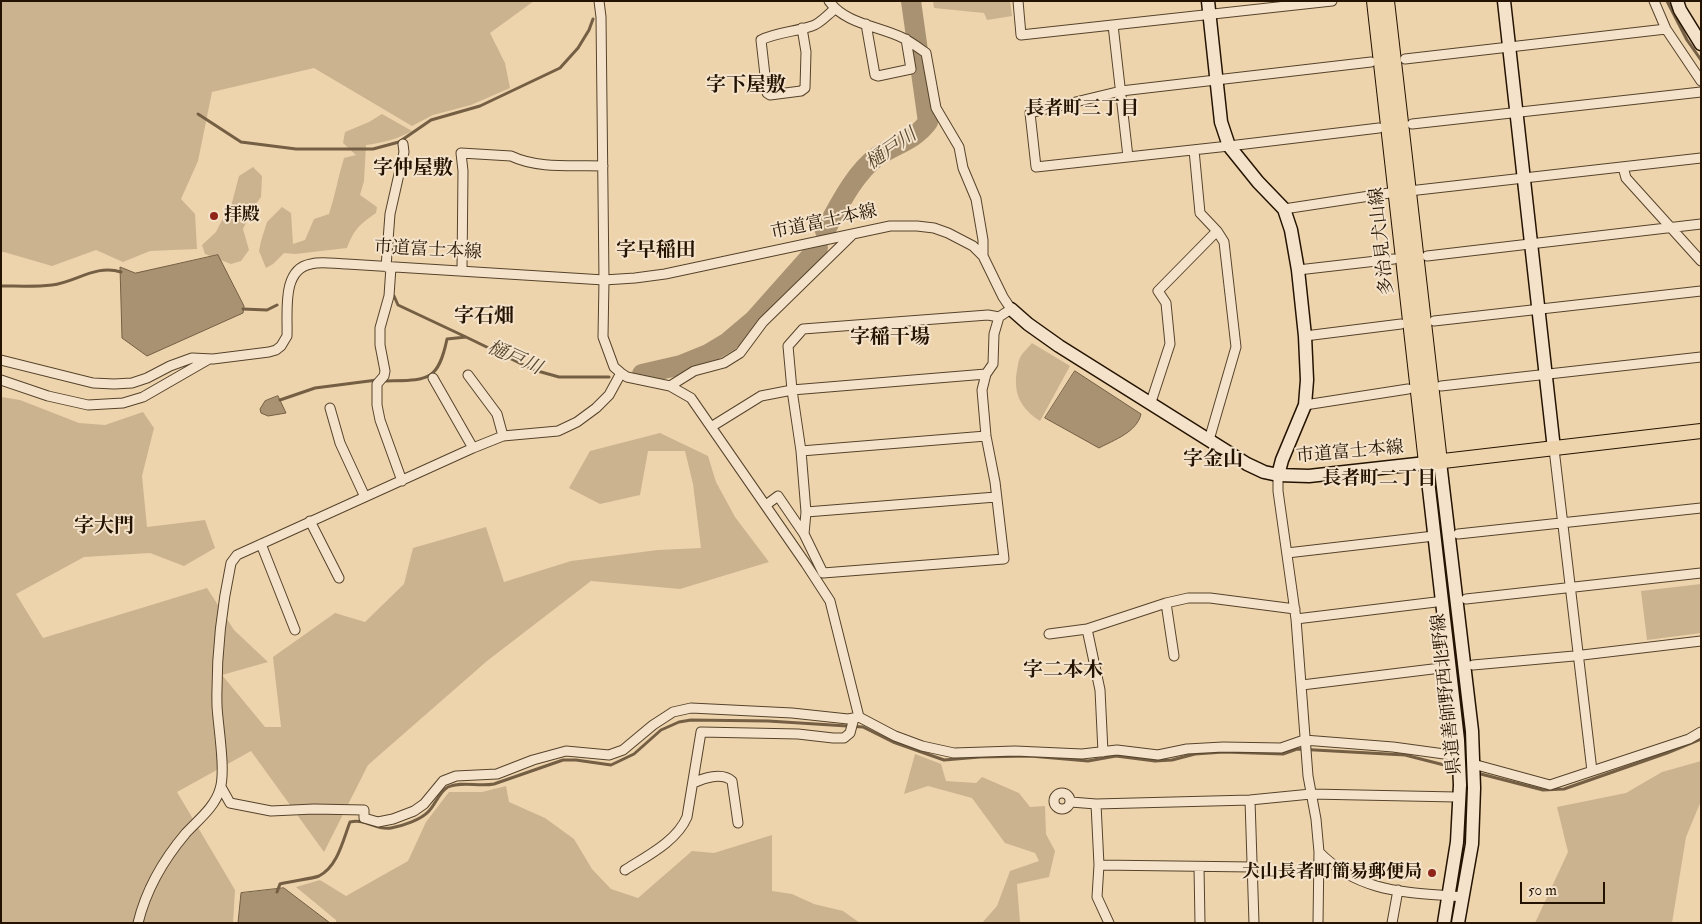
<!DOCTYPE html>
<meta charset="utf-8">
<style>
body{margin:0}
#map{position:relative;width:1702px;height:924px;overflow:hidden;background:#eed4ad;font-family:"IM FELL Double Pica",serif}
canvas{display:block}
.frame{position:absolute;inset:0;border:2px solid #241300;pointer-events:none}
.scale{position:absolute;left:1520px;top:882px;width:85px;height:22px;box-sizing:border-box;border:2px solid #241300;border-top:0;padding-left:6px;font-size:15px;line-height:18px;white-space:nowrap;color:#241300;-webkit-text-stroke:4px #f4e3ca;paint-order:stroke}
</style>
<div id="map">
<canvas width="1702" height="924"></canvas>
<div class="frame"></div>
<div class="scale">50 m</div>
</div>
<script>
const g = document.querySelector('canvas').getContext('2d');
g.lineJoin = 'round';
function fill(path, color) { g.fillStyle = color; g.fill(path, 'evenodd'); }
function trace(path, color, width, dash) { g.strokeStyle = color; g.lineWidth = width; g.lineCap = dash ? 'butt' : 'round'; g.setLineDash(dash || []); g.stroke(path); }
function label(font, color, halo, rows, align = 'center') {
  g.font = font + ' "IM FELL Double Pica","Noto Serif JP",serif'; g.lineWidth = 4; g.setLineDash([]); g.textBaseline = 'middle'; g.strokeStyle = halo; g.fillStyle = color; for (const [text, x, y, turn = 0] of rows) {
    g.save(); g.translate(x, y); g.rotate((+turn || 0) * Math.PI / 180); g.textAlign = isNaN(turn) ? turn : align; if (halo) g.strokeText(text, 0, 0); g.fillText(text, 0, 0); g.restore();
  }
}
fill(new Path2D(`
 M 1,1 L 534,1 L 490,33 L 505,63 L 510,88 L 471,105 L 433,115 L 412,126 L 314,68 L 212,92 L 198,161 L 181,199 L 195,214 L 197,249 L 150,251 L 123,262 L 96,250 L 52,266 L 4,252 L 1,252 Z
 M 933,1 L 1010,1 L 1012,16 L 987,20 L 984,13 L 934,8 Z
 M 382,114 L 412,131 C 398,139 382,143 366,145 L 364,181 L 360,195 L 377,207 L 376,213 C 360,224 354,229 347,248 L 295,254 L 284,253 L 273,264 L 266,268 L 259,251 L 261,241 L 267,222 L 282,207 L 291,213 L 293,244 L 305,240 L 314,219 L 329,214 C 335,196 338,177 344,158 L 356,155 L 343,143 L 345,132 L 369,122 Z
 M 253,167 L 262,176 L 261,197 L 253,208 L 243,229 L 249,250 L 241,261 L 231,264 L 205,254 L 202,245 L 216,232 L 222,220 L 230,210 L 239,176 Z
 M 1032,343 L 1070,366 L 1040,421 C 1020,408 1013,393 1017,370 C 1018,367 1018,361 1020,358 C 1022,353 1029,347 1032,343 Z
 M 1,397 L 20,400 L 79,423 L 105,425 L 143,412 L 154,428 L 142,476 L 147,527 L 205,520 L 215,548 L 184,566 L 150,553 L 84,557 L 16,594 L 43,638 L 207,588 L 234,630 L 268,662 L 222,675 L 265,727 L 281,727 L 273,657 L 335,613 L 365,622 L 404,584 L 413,548 L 486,527 L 504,582 L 571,561 L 658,550 L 701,548 L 693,484 L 685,451 L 648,451 L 640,495 L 600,504 L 569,488 L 590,451 L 660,433 L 708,456 L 716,482 L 735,517 L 769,562 L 680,589 L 591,581 L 487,661 L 368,765 L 324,852 L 251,751 L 177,792 L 235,890 L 233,923 L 1,923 Z
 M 1701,584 L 1701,633 L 1647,640 L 1641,591 Z
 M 915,754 L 941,764 L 946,781 L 976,783 L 982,777 L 1019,793 L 1030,807 L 1045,806 L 1046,834 L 1055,851 L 1049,877 L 1017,884 L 1020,922 L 982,923 L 997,906 L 1010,871 L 1039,861 L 1035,853 L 1005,843 L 972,798 L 928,786 L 904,794 Z
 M 1701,761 L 1701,801 L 1686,837 L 1672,923 L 1535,923 L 1568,852 L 1557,807 L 1626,793 L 1662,772 Z
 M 506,786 L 509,802 L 545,818 L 574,839 L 592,869 L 611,889 L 638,898 L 692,851 L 714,853 L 772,835 L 772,891 L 792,894 L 814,904 L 843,911 L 860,923 L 336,923 L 336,920 L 296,887 L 320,880 L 346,896 L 408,861 L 426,822 L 449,792 L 482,792 Z`), '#ccb390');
const water = new Path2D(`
 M 218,255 L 244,306 L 243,313 L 147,356 L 122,338 L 120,267 L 135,273 Z
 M 1075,371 L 1141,414 C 1137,432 1114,440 1099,448 L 1045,418 Z
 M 278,396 L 286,413 L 268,416 L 261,413 L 260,409 L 265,401 Z
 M 284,888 L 330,923 L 238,923 L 241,893 Z`);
fill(water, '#a99272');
trace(water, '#745f44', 1);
trace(new Path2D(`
 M 1667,1 L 1687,40 L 1701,60
 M 198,114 L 241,142 L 296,149 L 373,149 L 399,142 L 431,120 L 480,106 L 560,68 L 578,48 L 589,30 L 593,19
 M 1,286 C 18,286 36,287 52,285 C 76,282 96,264 121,272
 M 394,296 L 398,305 L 466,337
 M 243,309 L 267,310 L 277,305
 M 386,381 C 426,380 438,383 447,339 L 466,337 L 534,370 L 559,377 L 609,377
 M 280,400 L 315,388 L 377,380
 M 1477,773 L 1543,790 L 1564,789 L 1667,753 L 1701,739
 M 277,892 L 280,884 C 289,881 312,879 319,876 C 338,866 343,840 350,822 C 366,818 376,831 391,828 C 402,826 421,820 429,811 C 435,805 440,791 448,787 C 461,781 479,787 494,784 L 563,760 L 576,760 L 611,765 L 634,754 L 661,730 L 679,722 L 691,720 L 768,721 L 863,727 L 893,742 L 944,760 L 980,757 L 1030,756 L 1088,761 L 1116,756 L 1155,761 L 1172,760 L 1195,754 L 1224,752 L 1283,754 L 1297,749 L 1405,755 L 1456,768`), '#745f44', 3);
trace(new Path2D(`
 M 825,231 C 838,207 855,172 878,156 C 896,144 915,140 928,122 L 911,1
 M 642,374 L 681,365 L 708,354 L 728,342 L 754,320 L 818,248`), '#a99272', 20);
const street = new Path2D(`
 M 599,1 L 601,17 L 604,280 L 603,337 L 614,367 L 621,373 L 627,377 L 670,386 L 691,398 L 806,564 L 830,601 L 859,717
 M 829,1 C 845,24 879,26 903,38 C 911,42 919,48 926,53 L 936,108 L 959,147 L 963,168 L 976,199 L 983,240 L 983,256
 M 1018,1 L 1021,35 L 1332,1
 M 1654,1 L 1666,29 L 1701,81
 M 866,24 L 875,75 L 878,76 L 911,69 L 906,39
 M 1113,25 L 1128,157
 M 802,28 L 806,52 L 805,88 L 801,91 L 770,95 L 767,93 L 761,40 C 777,32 795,32 812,26 C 820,24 828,14 835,9
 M 1405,59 L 1666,29
 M 1371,62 L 1121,91 L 1030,113 L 1036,167 L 1229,146 L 1379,128
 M 1412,124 L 1701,92
 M 1194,150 L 1200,213 L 1217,231 L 1224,242 L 1236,347 L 1209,440
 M 1623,167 L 1626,178 L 1701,261
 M 1409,191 L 1701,158
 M 1284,209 L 1396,192
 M 1427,256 L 1701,224
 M 386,267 L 390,214 L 404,152 L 403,144
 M 391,267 L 389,296 L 380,328 L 380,345 L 385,371 L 384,376 L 377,384 L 377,405 L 380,420 L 402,481
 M 462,270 L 463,171 L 461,153 L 511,156 C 538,169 573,165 603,166
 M 1298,270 L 1394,259
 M 1434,321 L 1701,291
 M 1305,336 L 1401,324
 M 1,360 L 93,383 L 114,384 L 132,383 L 147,378 L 170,366 L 192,358 L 213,359 L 269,352 L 276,350 L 281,346 L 287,336 C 288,313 281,269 311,264 C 322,261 335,264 347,264 L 604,280 L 635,278 L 665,274 L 890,226 L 917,226 L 934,228 L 948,233 L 973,246 L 983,256 L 1003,297 L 1011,309 L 999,317 L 988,315 L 803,329 L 788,346 L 792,390 L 801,451 L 806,512 L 804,534 L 823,573 L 1004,559 L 995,482 L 986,436 L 982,390 L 986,374 L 993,364 L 994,334 L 999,317
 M 468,375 L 497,414 L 503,436
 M 433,378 L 473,448
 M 1,380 L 48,396 L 88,405 L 123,403 L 143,397 L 209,359
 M 670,386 L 694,371 L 724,363 L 740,353 L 763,322 L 852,235
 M 1441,386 L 1701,357
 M 1151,402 L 1170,344 L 1166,303 L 1158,291 L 1217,231
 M 1305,405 L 1408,389
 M 330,408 L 340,443 L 365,497
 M 711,427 L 761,396 L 792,390 L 986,374
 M 1554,449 L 1592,771
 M 801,451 L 986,436
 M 1278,475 L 1278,491 L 1296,619 L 1308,776 L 1316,819 L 1319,852 L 1318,923
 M 766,505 L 778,496 L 804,534
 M 806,512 L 996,497
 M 310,521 L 339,578
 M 1458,534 L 1701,508
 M 261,544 L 295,630
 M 1287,553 L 1434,536
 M 1466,599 L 1701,573
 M 1166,603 L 1174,656
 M 1296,619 L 1436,602
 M 1087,629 L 1100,690 L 1103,752
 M 1049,634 L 1087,629 L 1166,603 L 1188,598 L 1210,598 L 1295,609
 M 1473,665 L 1574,656 L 1701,641
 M 1302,685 L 1449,667
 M 1473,764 L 1550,785 L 1689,739 L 1701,732
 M 693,783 C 703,778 722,772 732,781 L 738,823
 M 221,787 L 230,803 L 271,811 L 314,809 L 364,810 L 364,818 L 378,822 L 393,819 L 414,811 L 424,804 L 443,781 L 456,776 L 497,774 L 533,760 L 566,751 L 609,755 L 623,750 L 653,725 L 673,712 L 691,708 L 792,713 L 848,719 L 859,717 L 895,736 L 922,746 L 954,753 L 1015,751 L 1082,754 L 1117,750 L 1158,755 L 1187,749 L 1223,747 L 1281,748 L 1304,740 L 1393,747 L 1459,756
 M1054 801a8 8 0 1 1 16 0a8 8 0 1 1-16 0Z
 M 1250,800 L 1254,923
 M 1071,802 L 1096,804
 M 1319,852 C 1360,894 1408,892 1463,897
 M 1099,865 L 1252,867
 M 1199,867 L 1200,923
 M 625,870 C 647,856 677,841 687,817 L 701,732 L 798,734 L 833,738 L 844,738 L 850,733 L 854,718
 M 138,923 C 146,890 164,859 186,833 C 198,820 215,807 220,789 C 226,771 218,726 217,706 C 216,657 221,610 231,563 L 237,555 L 473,448 L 503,436 L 558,431 L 577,422 L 596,408 L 609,395 L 621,373
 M 1109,923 L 1097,897 L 1099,865 L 1096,804 L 1250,800 L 1311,794 L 1456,797
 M 1392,923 L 1398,890`);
const secondary = new Path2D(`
 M 1208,1 L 1221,122 L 1229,146 L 1258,182 L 1284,209 L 1291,230 L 1298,270 L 1305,336 L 1307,380 L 1305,405 L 1282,460 L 1278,475
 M 1504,1 L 1554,449
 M 1677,1 L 1680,10 L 1701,44
 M 1011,309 L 1028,324 L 1059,346 L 1247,464 L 1264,472 L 1278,475 L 1309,476 L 1426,463 L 1458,740 L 1460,785 L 1457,842 L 1444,923
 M 1440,462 L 1472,731 L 1474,788 L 1472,844 L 1458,923`);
const primary = new Path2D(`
 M 1374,1 L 1426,463 L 1701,431
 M 1387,1 L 1440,462`);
trace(street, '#56432b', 11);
trace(secondary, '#241300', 15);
trace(primary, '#241300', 16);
trace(street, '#f4e3ca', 9);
trace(secondary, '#f4e3ca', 12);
trace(primary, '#eed4ad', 14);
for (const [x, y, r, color] of [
 [214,216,5,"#8f2418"],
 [1432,873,5,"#8f2418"]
]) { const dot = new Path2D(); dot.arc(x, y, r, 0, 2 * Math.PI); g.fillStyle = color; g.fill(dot); trace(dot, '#f4e3ca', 2); }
label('bold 18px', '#241300', '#f4e3ca', [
 ["拝殿",224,216],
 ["犬山長者町簡易郵便局",1422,873,"right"]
], 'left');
label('18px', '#241300', '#f4e3ca', [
 ["市道富士本線",824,223,-12],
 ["多治見犬山線",1383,241,-96],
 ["市道富士本線",428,251,3],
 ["市道富士本線",1350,453,-5],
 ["県道善師野西北野線",1448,694,-96]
]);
label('bold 19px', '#241300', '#f4e3ca', [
 ["長者町三丁目",1082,110],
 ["長者町二丁目",1379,480]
]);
label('italic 19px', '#59462e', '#f4e3ca', [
 ["樋戸川",892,150,-35],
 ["樋戸川",514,359,24]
]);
label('bold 20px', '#241300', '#f4e3ca', [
 ["字下屋敷",746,87],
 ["字仲屋敷",413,170],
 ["字早稲田",656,252],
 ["字石畑",484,318],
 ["字稲干場",890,339],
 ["字金山",1213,461],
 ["字大門",104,528],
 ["字二本木",1063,672]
]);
</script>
